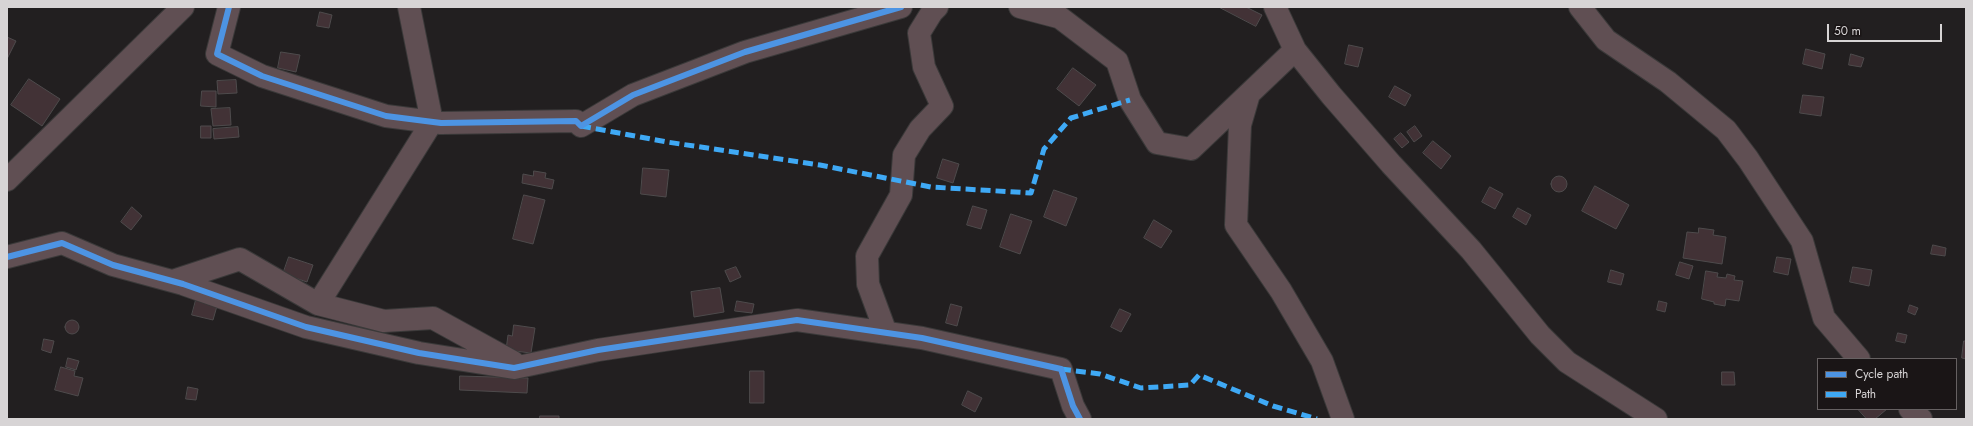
<!DOCTYPE html>
<style>
body{margin:0}
#map{position:relative;width:1973px;height:426px;overflow:hidden;background:#221f20;font-family:Jost,sans-serif}
canvas{display:block}
.frame{position:absolute;inset:0;border:8px solid #d7d4d5;pointer-events:none}
.legend{position:absolute;left:1817px;top:358px;width:140px;height:52px;box-sizing:border-box;background:#1a1516;border:1px solid #666162;margin:0;padding:5px 7px;list-style:none;font-size:12px;color:#d7d4d5}
.legend li{display:flex;align-items:center;gap:8px;height:20px}
.legend b{width:20px;border:1px solid #666162}
.scale{position:absolute;left:1827px;top:24px;width:115px;height:18px;box-sizing:border-box;border:2px solid #d7d4d5;border-top:0;padding-left:5px;font-size:12px;line-height:14px;white-space:nowrap;color:#d7d4d5;-webkit-text-stroke:3px #1a1516;paint-order:stroke}
</style>
<div id="map">
<canvas width="1973" height="426"></canvas>
<div class="frame"></div>
<ul class="legend">
<li><b style="height:5px;background:#4d94e3"></b>Cycle path</li>
<li><b style="height:5px;background:#3fa9f5"></b>Path</li>
</ul>
<div class="scale">50 m</div>
</div>
<script>
const g = document.querySelector('canvas').getContext('2d');
g.lineJoin = 'round';
function fill(path, color) { g.fillStyle = color; g.fill(path, 'evenodd'); }
function trace(path, color, width, dash) { g.strokeStyle = color; g.lineWidth = width; g.lineCap = dash ? 'butt' : 'round'; g.setLineDash(dash || []); g.stroke(path); }
const building = new Path2D(`
 M 1219,7 L 1246,7 L 1262,15 L 1256,26 Z
 M 320,12 L 332,15 L 329,28 L 317,26 Z
 M 7,37 L 16,41 L 7,59 Z
 M 1349,45 L 1363,48 L 1358,67 L 1345,64 Z
 M 1806,49 L 1825,54 L 1822,69 L 1803,64 Z
 M 281,52 L 300,55 L 296,72 L 278,68 Z
 M 1851,54 L 1864,58 L 1861,67 L 1849,65 Z
 M 1073,68 L 1096,85 L 1079,106 L 1057,89 Z
 M 29,79 L 60,99 L 42,126 L 11,105 Z
 M 236,80 L 237,93 L 218,94 L 217,81 Z
 M 1395,86 L 1411,95 L 1405,106 L 1389,97 Z
 M 202,91 L 216,91 L 216,107 L 201,106 Z
 M 1803,95 L 1824,97 L 1821,116 L 1800,113 Z
 M 230,108 L 231,125 L 213,126 L 211,109 Z
 M 201,126 L 211,126 L 211,138 L 201,138 Z
 M 1415,126 L 1422,136 L 1414,142 L 1407,132 Z
 M 238,127 L 239,137 L 214,139 L 213,129 Z
 M 1401,133 L 1409,142 L 1402,148 L 1394,139 Z
 M 1433,141 L 1451,156 L 1441,169 L 1423,153 Z
 M 943,159 L 959,164 L 953,183 L 937,178 Z
 M 643,168 L 669,170 L 666,197 L 641,194 Z
 M 534,171 L 546,173 L 545,178 L 554,180 L 552,189 L 522,183 L 523,174 L 533,176 Z
 M1551 184a8 8 0 1 1 16 0a8 8 0 1 1-16 0Z
 M 1595,186 L 1629,205 L 1616,229 L 1582,211 Z
 M 1490,187 L 1503,194 L 1495,209 L 1482,202 Z
 M 1054,190 L 1077,198 L 1066,226 L 1044,217 Z
 M 524,195 L 545,200 L 533,244 L 513,239 Z
 M 973,206 L 987,210 L 981,229 L 967,225 Z
 M 132,207 L 142,216 L 131,230 L 121,222 Z
 M 1518,208 L 1531,215 L 1526,225 L 1513,217 Z
 M 1011,214 L 1032,221 L 1020,254 L 1000,247 Z
 M 1154,220 L 1172,231 L 1161,248 L 1144,238 Z
 M 1699,228 L 1714,230 L 1713,235 L 1726,237 L 1722,264 L 1683,258 L 1687,232 L 1698,233 Z
 M 1933,245 L 1946,248 L 1945,256 L 1931,254 Z
 M 289,257 L 313,265 L 307,282 L 283,274 Z
 M 1777,257 L 1791,259 L 1788,275 L 1774,272 Z
 M 1680,262 L 1693,266 L 1689,279 L 1676,275 Z
 M 736,267 L 741,277 L 730,282 L 725,271 Z
 M 1853,267 L 1872,270 L 1869,286 L 1850,282 Z
 M 1611,270 L 1624,274 L 1621,285 L 1608,282 Z
 M 1706,271 L 1718,273 L 1717,277 L 1726,278 L 1727,274 L 1735,276 L 1734,280 L 1743,281 L 1739,301 L 1726,299 L 1725,306 L 1714,304 L 1714,302 L 1702,299 Z
 M 720,288 L 724,312 L 694,317 L 691,292 Z
 M 196,300 L 217,306 L 213,320 L 192,315 Z
 M 737,301 L 754,304 L 752,313 L 735,311 Z
 M 1659,301 L 1667,303 L 1665,312 L 1657,310 Z
 M 951,304 L 962,307 L 957,326 L 946,323 Z
 M 1910,305 L 1918,308 L 1915,315 L 1908,312 Z
 M 1120,309 L 1131,314 L 1121,332 L 1111,327 Z
 M65 327a7 7 0 1 1 14 0a7 7 0 1 1-14 0Z
 M 514,325 L 535,328 L 531,353 L 506,350 L 508,335 L 512,336 Z
 M 1898,333 L 1907,335 L 1905,343 L 1896,341 Z
 M 44,339 L 54,341 L 51,353 L 42,350 Z
 M 1964,341 L 1966,341 L 1966,359 L 1962,358 Z
 M 68,358 L 79,361 L 76,370 L 66,367 Z
 M 61,367 L 75,371 L 74,376 L 83,378 L 78,396 L 55,390 Z
 M 750,371 L 764,371 L 764,403 L 750,403 Z
 M 1722,372 L 1734,372 L 1735,385 L 1722,385 Z
 M 460,376 L 528,378 L 527,393 L 460,390 Z
 M 188,387 L 198,389 L 196,400 L 186,399 Z
 M 968,391 L 982,398 L 975,412 L 962,405 Z
 M 1858,409 L 1887,409 L 1875,419 L 1867,419 Z
 M 540,416 L 559,416 L 559,419 L 540,419 Z`);
fill(building, '#423236');
trace(building, '#4e4b4c', 1);
const minor = new Path2D(`
 M 229,7 L 217,54 L 262,76 L 386,116 L 441,123 L 576,121 L 581,126 L 633,95 L 745,52 L 901,7
 M 1020,7 L 1058,17
 M 1046,7 L 1117,61 L 1130,100 L 1157,143 L 1191,149 L 1295,50
 M 1275,7 L 1295,50 L 1331,95 L 1391,164 L 1471,250 L 1540,335 L 1567,362 L 1656,419
 M 1580,7 L 1606,40 L 1668,82 L 1726,130 L 1748,159 L 1802,241 L 1824,318 L 1859,359
 M 1249,94 L 1240,125 L 1236,225 L 1281,291 L 1322,361 L 1343,419
 M 7,180 L 183,7
 M 7,257 L 62,243 L 113,265 L 183,284 L 306,327 L 419,353 L 514,368 L 598,350 L 797,320 L 922,338 L 1061,369 L 1073,406 L 1080,419
 M 173,281 L 240,259 L 318,304 L 432,122 L 409,7
 M 318,304 L 384,321 L 433,318 L 513,362
 M 886,333 L 868,284 L 867,256 L 901,195 L 904,155 L 920,129 L 942,106 L 924,67 L 919,33 L 932,12 L 937,7
 M 1910,409 L 1921,419`);
trace(minor, '#3a3939', 24);
trace(minor, '#604f53', 22);
trace(new Path2D(`
 M 581,126 L 667,142 L 820,165 L 931,187 L 1031,193 L 1044,149 L 1071,118 L 1130,100
 M 1061,369 L 1100,374 L 1141,388 L 1190,385 L 1199,375 L 1273,406 L 1317,419`), '#3fa9f5', 5, [10, 5]);
trace(new Path2D(`
 M 229,7 L 217,54 L 262,76 L 386,116 L 441,123 L 576,121 L 581,126 L 633,95 L 745,52 L 901,7
 M 7,257 L 62,243 L 113,265 L 183,284 L 306,327 L 419,353 L 514,368 L 598,350 L 797,320 L 922,338 L 1061,369 L 1073,406 L 1080,419`), '#4d94e3', 6);
</script>
